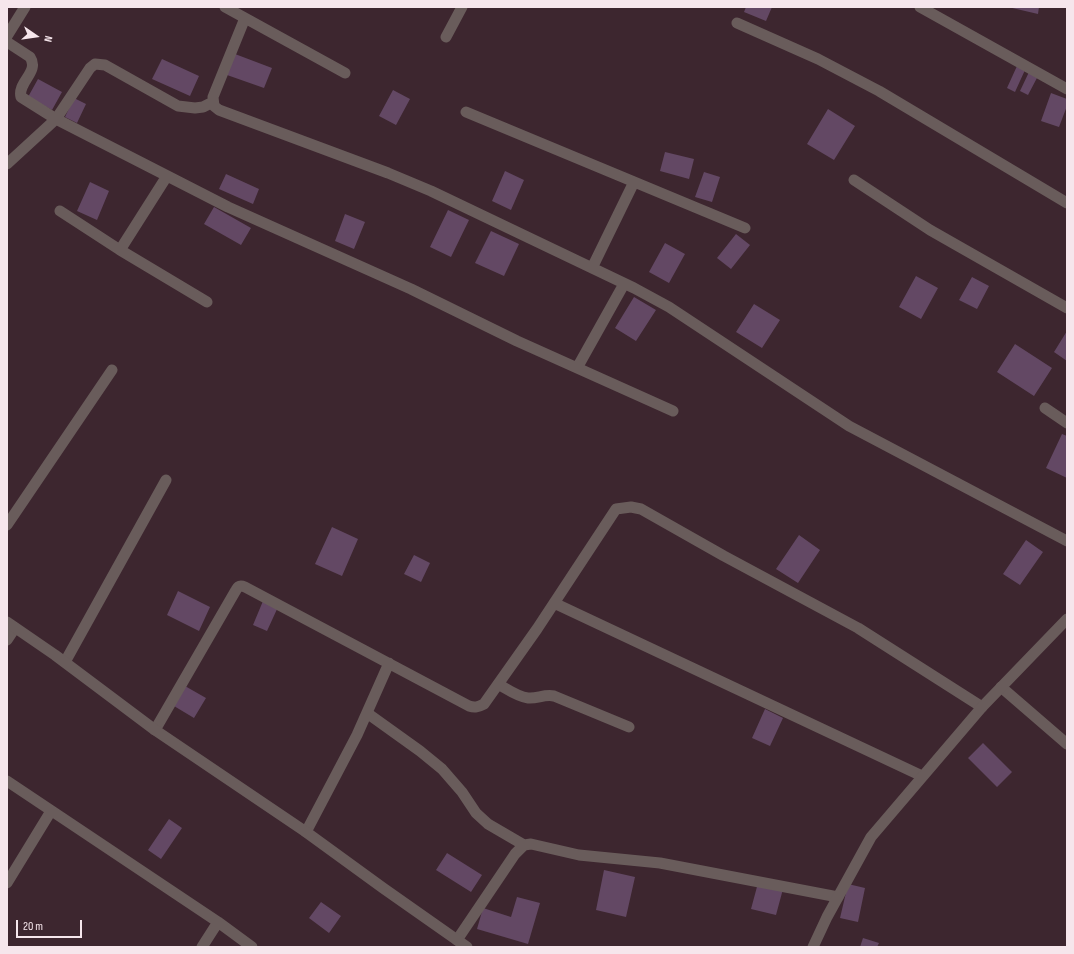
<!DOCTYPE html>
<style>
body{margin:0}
#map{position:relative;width:1074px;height:954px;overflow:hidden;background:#3d262f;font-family:"Sofia Sans Condensed",sans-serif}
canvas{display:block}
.frame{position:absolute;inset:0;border:8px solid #f6e6ec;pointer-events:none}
.north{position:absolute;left:16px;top:16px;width:40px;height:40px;-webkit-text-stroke:3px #3d262f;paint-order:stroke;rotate:103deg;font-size:11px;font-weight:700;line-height:16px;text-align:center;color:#f6e6ec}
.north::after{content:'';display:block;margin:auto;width:14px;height:18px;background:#f6e6ec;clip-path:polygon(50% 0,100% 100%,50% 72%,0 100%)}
.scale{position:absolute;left:16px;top:920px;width:66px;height:18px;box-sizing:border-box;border:2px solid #f6e6ec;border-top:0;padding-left:5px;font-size:12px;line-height:14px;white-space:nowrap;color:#f6e6ec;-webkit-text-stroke:3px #3d262f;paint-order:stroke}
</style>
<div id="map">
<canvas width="1074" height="954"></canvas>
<div class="frame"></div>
<div class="north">N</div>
<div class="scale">20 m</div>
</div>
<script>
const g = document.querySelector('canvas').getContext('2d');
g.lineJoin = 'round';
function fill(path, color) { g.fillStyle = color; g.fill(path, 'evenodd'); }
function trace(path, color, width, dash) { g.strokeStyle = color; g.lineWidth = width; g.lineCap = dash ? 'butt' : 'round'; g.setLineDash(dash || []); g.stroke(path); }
fill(new Path2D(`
 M 746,7 L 772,7 L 766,21 L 744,12 Z
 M 1008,7 L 1039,7 L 1038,14 Z
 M 235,54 L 272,68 L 264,88 L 227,75 Z
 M 162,59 L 199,76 L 190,96 L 152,79 Z
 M 1017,66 L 1025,70 L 1015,92 L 1007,88 Z
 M 1029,72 L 1038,76 L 1028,95 L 1020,91 Z
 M 38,79 L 62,92 L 52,110 L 28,97 Z
 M 393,90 L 410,99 L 396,125 L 379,116 Z
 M 1051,93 L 1067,99 L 1067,106 L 1059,127 L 1041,121 Z
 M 74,98 L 86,104 L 77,123 L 65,117 Z
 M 828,109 L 855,126 L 834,160 L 807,144 Z
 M 665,152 L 694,159 L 689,179 L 660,171 Z
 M 505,171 L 524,180 L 511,210 L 492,201 Z
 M 704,172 L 720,177 L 712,202 L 695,197 Z
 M 226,174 L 259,189 L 253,204 L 219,189 Z
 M 90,182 L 109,191 L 97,220 L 77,211 Z
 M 214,207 L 251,228 L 241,245 L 204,224 Z
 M 448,210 L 469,220 L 451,257 L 430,247 Z
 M 345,214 L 365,222 L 354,249 L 335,241 Z
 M 491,231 L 519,244 L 504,276 L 475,263 Z
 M 736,234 L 750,245 L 731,269 L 717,258 Z
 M 665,243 L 685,254 L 669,283 L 649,272 Z
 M 916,276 L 938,288 L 921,319 L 899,307 Z
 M 972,277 L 989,286 L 977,309 L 959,300 Z
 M 634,297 L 656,310 L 636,341 L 615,328 Z
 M 754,304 L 780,320 L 762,348 L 736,332 Z
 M 1067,331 L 1067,361 L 1054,352 Z
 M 1015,344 L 1052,368 L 1034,396 L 997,372 Z
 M 1062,434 L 1067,436 L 1067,478 L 1046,468 Z
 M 332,527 L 358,539 L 342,576 L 315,564 Z
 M 799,535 L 820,550 L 798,583 L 776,569 Z
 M 1026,540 L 1043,552 L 1020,585 L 1003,574 Z
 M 414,555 L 430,563 L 421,582 L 404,574 Z
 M 178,591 L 210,607 L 199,631 L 167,615 Z
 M 263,601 L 278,607 L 267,631 L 253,625 Z
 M 185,686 L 206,698 L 194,718 L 174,706 Z
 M 765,709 L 783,718 L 770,746 L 752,738 Z
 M 983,743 L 1012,772 L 997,787 L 968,758 Z
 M 169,819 L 182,828 L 161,859 L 148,850 Z
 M 447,853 L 482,875 L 471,892 L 436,870 Z
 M 604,870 L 635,877 L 626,917 L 596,910 Z
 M 758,883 L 783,889 L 776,915 L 751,909 Z
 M 848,884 L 865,888 L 858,922 L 840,918 Z
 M 517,897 L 540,903 L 528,944 L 477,929 L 483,908 L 511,917 Z
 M 321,902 L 341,916 L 329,933 L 309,918 Z
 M 863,938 L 879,943 L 877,947 L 860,947 Z`), '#634864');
trace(new Path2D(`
 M 225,7 L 345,73
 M 920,7 L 1067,89
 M 245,18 L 213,97 L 214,106 L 219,110 L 388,173 L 431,191 L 634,288 L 669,307 L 849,426 L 1067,541
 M 737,23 L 818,59 L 879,91 L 1067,203
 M 7,36 L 25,7
 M 446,37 L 462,7
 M 7,42 L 30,57 C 40,72 17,82 21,97 L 56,119 L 228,207 L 411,289 L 517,341 L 673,411
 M 466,112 L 745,228
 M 7,164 L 56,119 L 90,68 L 95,64 L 105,65 L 178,106 L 195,108 L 203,107 L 213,102
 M 167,176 L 120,250 L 207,302
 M 854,180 L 930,230 L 1067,308
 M 60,211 L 120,250
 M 592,268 L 634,182
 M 577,368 L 624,284
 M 1045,408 L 1067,423
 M 7,525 L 112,370
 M 554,603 L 922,776
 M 7,640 L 15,628
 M 65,662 L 166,480
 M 498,684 C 507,689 518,697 528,698 C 537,699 544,694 554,696 L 629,727
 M 1001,687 L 1067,744
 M 367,713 L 420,751 L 442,769 L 462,792 L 476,813 L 488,824 L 524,845
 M 155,730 L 236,590 C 238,586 240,585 245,587 L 469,706 C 475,708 478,707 484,704 L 537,629 L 616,509 L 631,507 L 641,509 L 724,556 L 858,628 L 982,707
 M 7,781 L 218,922 L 252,947
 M 306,832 L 357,735 L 389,663
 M 7,883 L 51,811
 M 457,940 L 515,854 L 524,845 L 531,844 L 579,855 L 660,863 L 838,897
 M 202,947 L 218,922`), '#695c5b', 11);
trace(new Path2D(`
 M 7,622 L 55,655 L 155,730 L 306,832 L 383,888 L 467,947
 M 813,947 L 827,917 L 871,837 L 982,707 L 1067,619`), '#695c5b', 11);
</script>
